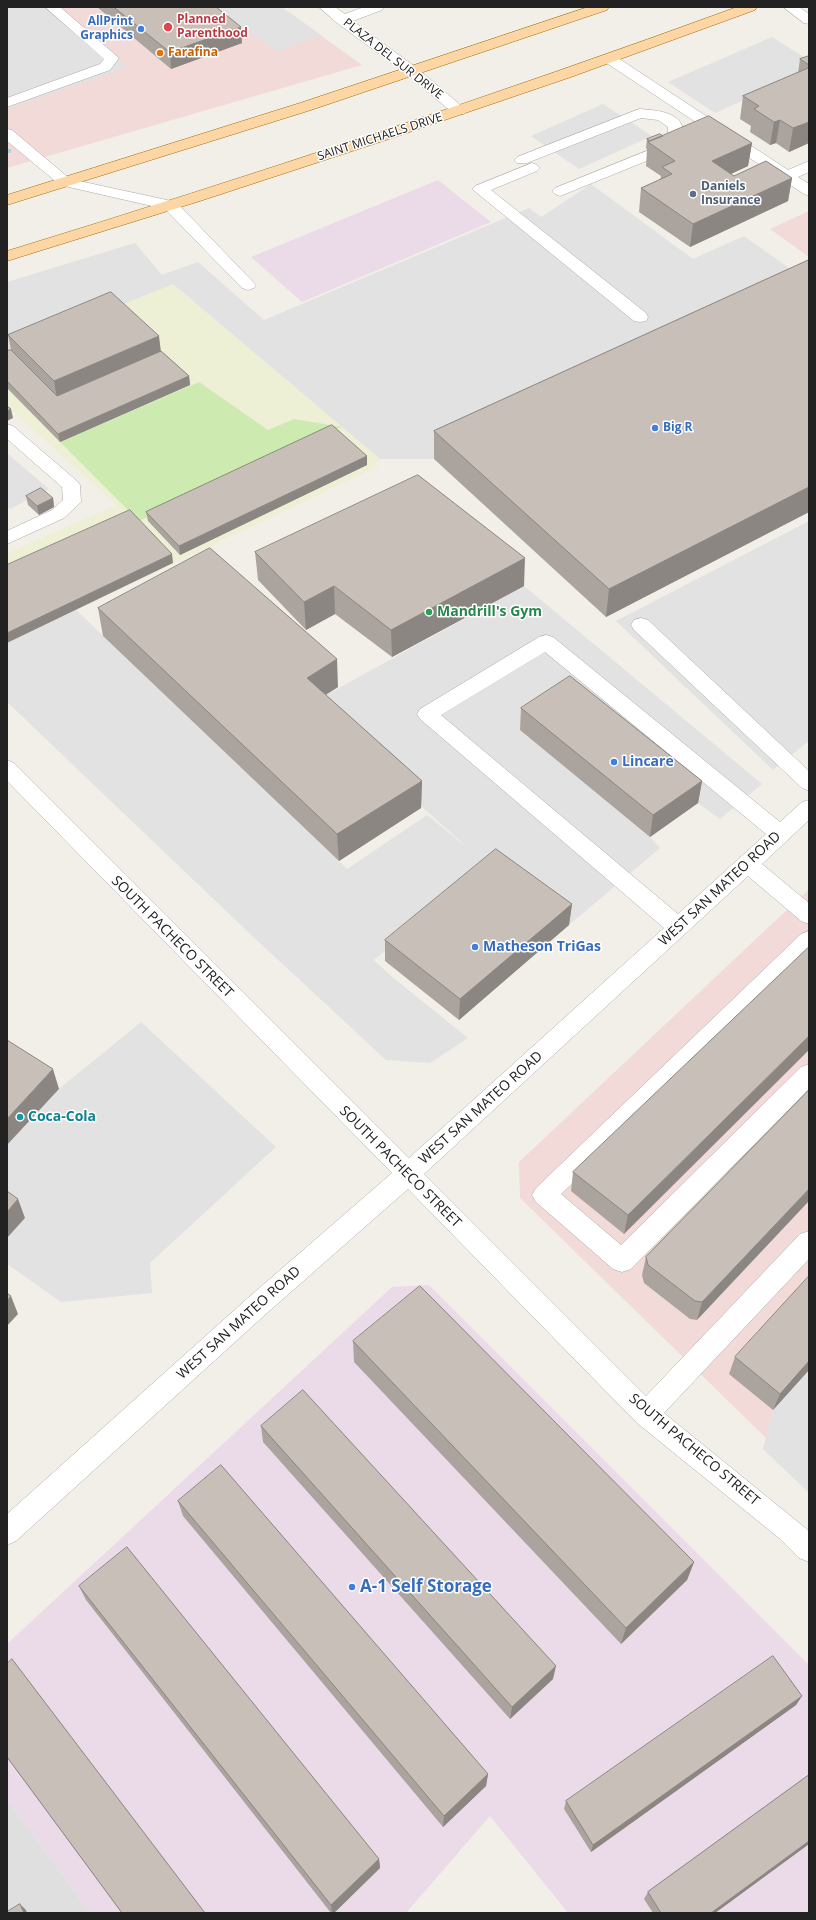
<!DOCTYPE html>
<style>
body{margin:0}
#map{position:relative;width:816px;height:1920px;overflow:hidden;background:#f2efe9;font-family:"Open Sans",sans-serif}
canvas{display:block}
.frame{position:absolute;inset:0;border:8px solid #222;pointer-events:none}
</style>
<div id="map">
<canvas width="816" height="1920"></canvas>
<div class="frame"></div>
</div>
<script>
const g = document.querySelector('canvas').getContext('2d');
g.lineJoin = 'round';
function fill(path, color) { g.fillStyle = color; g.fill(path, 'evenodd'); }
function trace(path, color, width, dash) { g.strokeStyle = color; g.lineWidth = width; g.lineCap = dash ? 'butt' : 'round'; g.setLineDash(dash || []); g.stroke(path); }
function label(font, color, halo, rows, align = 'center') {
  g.font = font + ' "Open Sans",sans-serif'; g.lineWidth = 3; g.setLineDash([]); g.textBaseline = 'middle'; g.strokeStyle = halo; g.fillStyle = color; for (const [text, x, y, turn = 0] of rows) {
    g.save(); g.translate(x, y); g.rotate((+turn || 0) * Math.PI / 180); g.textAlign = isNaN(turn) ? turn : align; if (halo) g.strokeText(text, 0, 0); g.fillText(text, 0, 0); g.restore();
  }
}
fill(new Path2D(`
 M 7,1799 L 90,1913 L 7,1913 Z`), '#e0dfdf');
fill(new Path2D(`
 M 7,7 L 281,7 L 362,65 L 7,168 Z
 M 809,211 L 809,257 L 770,229 Z
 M 809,889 L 809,1370 L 773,1410 L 766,1438 L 520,1198 L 519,1162 Z`), '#f2dad9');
fill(new Path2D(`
 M 438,180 L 491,222 L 302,302 L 251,257 Z
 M 429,1285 L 809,1665 L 809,1913 L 568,1913 L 490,1816 L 406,1913 L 90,1913 L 7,1799 L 7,1644 L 392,1287 Z`), '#ebdbe8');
fill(new Path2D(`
 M 135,243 L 162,275 L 380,459 L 376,463 L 379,466 L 7,643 L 7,553 L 116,505 L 7,406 L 7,282 Z`), '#eef0d5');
fill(new Path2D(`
 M 199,382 L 268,430 L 294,419 L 342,427 L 139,521 L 60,442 Z`), '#cdebb0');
fill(new Path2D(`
 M 7,7 L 56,7 L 127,67 L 10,108 L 7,105 Z
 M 216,7 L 282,7 L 321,35 L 277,52 Z
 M 772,37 L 809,60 L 809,71 L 715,113 L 668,82 Z
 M 603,104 L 652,136 L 579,169 L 531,136 Z
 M 591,184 L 693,259 L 744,236 L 809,282 L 434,459 L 380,459 L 173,284 L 7,352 L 7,282 L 135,243 L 162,275 L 198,262 L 264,320 L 529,208 L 541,217 Z
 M 7,453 L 49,489 L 10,509 L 7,506 Z
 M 809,521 L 809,741 L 773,770 L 616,621 Z
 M 524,586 L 762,784 L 720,819 L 698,803 L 650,837 L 660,848 L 569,925 L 489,866 L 374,960 L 391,976 L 468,1038 L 430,1063 L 386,1060 L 247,931 L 7,702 L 7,643 L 76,610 L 347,869 L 427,815 L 469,849 L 308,705 Z
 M 141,1022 L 276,1147 L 150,1263 L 152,1293 L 61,1302 L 7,1264 L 7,1238 L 25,1218 L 7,1206 L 7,1145 L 59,1089 Z
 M 809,1370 L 809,1493 L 763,1449 L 773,1410 Z`), '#e2e2e2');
fill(new Path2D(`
 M 7,149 L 11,149 L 11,153 L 7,153 Z`), '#aad3df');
const minor = new Path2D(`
 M 45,7 L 60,7 L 119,58 L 110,70 L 7,107 L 7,98 L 100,64 L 104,59 Z
 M 319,7 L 335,7 L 345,14 L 364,7 L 384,7 L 382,10 L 353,21 L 418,69 L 464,108 L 466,111 L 464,114 L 454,114 L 408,75 L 337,23 Z
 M 783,7 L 799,7 L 809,14 L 809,24 L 804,23 Z
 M 610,55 L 615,56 L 788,170 L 809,161 L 809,172 L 798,177 L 809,184 L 809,196 L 804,194 L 605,62 L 603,59 L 605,56 Z
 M 639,109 C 653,110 681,111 683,130 C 683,133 684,136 682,139 C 680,143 675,147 671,150 L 661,150 L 658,147 L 668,136 L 668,127 L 658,120 L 641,118 L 527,163 L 517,163 L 514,160 L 517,157 Z
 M 7,129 L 12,130 L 70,179 L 176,202 L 256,285 L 254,288 L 248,290 L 242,288 L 165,209 L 60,185 L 7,141 Z
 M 654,148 L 659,150 L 662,153 L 659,156 L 565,194 L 560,196 L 555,194 L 552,191 L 555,188 Z
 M 532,163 L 537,165 L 540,168 L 537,171 L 491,190 L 646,313 L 648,317 L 646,321 L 640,322 L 634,321 L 472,189 L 475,186 Z
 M 7,424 L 13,426 L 77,481 L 80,485 L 81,502 L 64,518 L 7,544 L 7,531 L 52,510 L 63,500 L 62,487 L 7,439 Z
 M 641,618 L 648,620 L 809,771 L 809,791 L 802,788 L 634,630 L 631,625 L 634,620 Z
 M 546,635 L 553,637 L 780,822 L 802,802 L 809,800 L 809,820 L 762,864 L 809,903 L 809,924 L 801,921 L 748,876 L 424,1174 L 646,1396 L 800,1234 L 809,1231 L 809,1259 L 664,1413 L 809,1531 L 809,1562 L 799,1558 L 779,1538 L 637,1423 L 408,1189 L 267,1313 L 16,1541 L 7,1545 L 7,1514 L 249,1297 L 392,1173 L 7,781 L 7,760 L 14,763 L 409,1158 L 664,928 L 420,719 L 417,714 L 420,709 L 539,637 ZM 545,652 L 766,834 L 678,914 L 441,715 Z
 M 809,931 L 809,954 L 561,1194 L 621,1245 L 801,1067 L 809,1064 L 809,1089 L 631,1269 L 622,1272 L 613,1269 L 536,1202 L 532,1195 L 536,1188 L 801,934 Z`);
const major = new Path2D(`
 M 588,7 L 609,7 L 607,10 L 311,110 L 7,205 L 7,195 L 300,103 Z
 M 737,7 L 757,7 L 755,10 L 571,77 L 386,140 L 200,201 L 7,261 L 7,251 C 252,176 496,95 737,7 Z`);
trace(minor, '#a9a9a9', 1);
trace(major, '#a06b00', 1);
fill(minor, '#fff');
fill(major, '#fcd6a4');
fill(new Path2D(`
 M 97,7 L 216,7 L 242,43 L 171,69 Z
 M 809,56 L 809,143 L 789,152 L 776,143 L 770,145 L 750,132 L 751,126 L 740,119 L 743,96 L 798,73 L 800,59 Z
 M 663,136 L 752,143 L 748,166 L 731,174 L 734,176 L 792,178 L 788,201 L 690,247 L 639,212 L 641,188 L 660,180 L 661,176 L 646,166 L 647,149 L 646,148 L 647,139 Z
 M 809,260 L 809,512 L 606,617 L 434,459 L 434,431 Z
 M 8,335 L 161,351 L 189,376 L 190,385 L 60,442 L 7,388 L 7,351 L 11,350 Z
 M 367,456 L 367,465 L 180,555 L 148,521 L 146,512 Z
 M 26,496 L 53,498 L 54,507 L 39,515 L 28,505 Z
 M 255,552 L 524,586 L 392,657 L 335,614 L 306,630 L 258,580 Z
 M 98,608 L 338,687 L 326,695 L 422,781 L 421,808 L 339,861 L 103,636 Z
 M 521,708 L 702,781 L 698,803 L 650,837 L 520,730 Z
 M 572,904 L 569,925 L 459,1020 L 385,961 L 385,940 Z
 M 809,947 L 624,1234 L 571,1191 L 573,1172 Z
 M 809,1090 L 697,1320 L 690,1319 L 644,1283 L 642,1275 L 646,1257 Z
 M 353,1341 L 694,1562 L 687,1580 L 621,1644 L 354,1362 Z
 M 735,1357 L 809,1370 L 773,1410 L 729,1374 Z
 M 261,1426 L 553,1679 L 510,1719 L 263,1442 Z
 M 178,1501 L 488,1774 L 486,1786 L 443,1827 L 183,1516 Z
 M 79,1586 L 379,1859 L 380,1868 L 334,1913 L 331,1913 L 86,1600 Z
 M 7,1664 L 205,1913 L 122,1913 L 7,1757 Z
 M 802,1696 L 796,1705 L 591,1852 L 564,1809 L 566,1801 Z
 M 809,1775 L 809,1844 L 715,1913 L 653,1913 L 644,1899 L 648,1892 Z`), '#aba49e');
fill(new Path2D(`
 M 241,27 L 242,43 L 171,69 L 170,52 Z
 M 780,120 L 776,143 L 770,145 L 774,122 Z
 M 809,122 L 809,143 L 789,152 L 793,128 Z
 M 752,143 L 748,166 L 709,184 L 712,161 Z
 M 792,178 L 788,201 L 690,247 L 693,224 Z
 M 159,336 L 162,360 L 58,404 L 54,381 Z
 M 189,376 L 190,385 L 60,442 L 58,434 Z
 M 11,409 L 13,418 L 7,421 L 7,411 Z
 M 367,456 L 367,465 L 180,555 L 179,546 Z
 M 809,487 L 809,512 L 606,617 L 609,589 Z
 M 53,498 L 54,507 L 39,515 L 37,506 Z
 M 172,554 L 173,563 L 7,643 L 7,633 Z
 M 525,558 L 524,586 L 392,657 L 391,630 Z
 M 334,586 L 335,614 L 306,630 L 304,602 Z
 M 337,659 L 338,687 L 308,705 L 307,678 Z
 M 422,781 L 421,808 L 339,861 L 337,834 Z
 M 702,781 L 698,803 L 650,837 L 653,815 Z
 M 572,904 L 569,925 L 459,1020 L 460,999 Z
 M 809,1036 L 809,1050 L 624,1234 L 628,1215 Z
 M 53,1069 L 59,1089 L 7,1145 L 7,1119 Z
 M 809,1189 L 809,1201 L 697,1320 L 702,1302 Z
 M 18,1199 L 25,1218 L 7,1238 L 7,1212 Z
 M 11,1296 L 18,1314 L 7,1326 L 7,1301 Z
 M 809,1361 L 809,1370 L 773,1410 L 780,1394 Z
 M 694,1562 L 687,1580 L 621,1644 L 626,1628 Z
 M 556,1666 L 553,1679 L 510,1719 L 512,1707 Z
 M 802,1696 L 796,1705 L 591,1852 L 593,1845 Z
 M 488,1774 L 486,1786 L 443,1827 L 444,1816 Z
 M 809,1841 L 809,1844 L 715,1913 L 711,1913 Z
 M 379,1859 L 380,1868 L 334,1913 L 332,1913 L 331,1905 Z
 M 20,1904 L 26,1910 L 27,1913 L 24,1913 Z`), '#8b8681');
const building = new Path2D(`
 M 114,7 L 216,7 L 241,27 L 170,52 Z
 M 809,56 L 809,65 L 800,59 Z
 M 809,68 L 809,122 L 793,128 L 780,120 L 774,122 L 754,109 L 759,106 L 743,96 Z
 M 709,116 L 752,143 L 712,161 L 734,176 L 766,161 L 792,178 L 693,224 L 641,188 L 672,174 L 662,167 L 675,161 L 648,142 Z
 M 660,134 L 663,136 L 650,141 L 647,139 Z
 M 809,260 L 809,487 L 609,589 L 434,431 Z
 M 111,292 L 159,336 L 54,381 L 8,335 Z
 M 11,350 L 57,396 L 161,351 L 189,376 L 58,434 L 7,381 L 7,351 Z
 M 7,406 L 11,409 L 7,411 Z
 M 332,425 L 367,456 L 179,546 L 146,512 Z
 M 418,475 L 525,558 L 391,630 L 334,586 L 304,602 L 255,552 Z
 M 41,488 L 53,498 L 37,506 L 26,496 Z
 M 130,510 L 172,554 L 7,633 L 7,565 Z
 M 210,548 L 337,659 L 307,678 L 422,781 L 337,834 L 98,608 Z
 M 570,676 L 702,781 L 653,815 L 521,708 Z
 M 496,849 L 572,904 L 460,999 L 385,940 Z
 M 809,947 L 809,1036 L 628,1215 L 573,1172 Z
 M 7,1040 L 53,1069 L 7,1119 Z
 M 809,1090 L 809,1189 L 702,1302 L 695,1301 L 648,1265 L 646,1257 Z
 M 7,1191 L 18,1199 L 7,1212 Z
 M 809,1276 L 809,1361 L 780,1394 L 735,1357 Z
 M 420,1286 L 694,1562 L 626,1628 L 353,1341 Z
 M 7,1293 L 11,1296 L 7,1301 Z
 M 303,1390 L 556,1666 L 512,1707 L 261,1426 Z
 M 221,1465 L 488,1774 L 444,1816 L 178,1501 Z
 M 127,1547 L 379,1859 L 331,1905 L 79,1586 Z
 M 773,1656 L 802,1696 L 593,1845 L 566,1801 Z
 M 12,1659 L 205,1913 L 122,1913 L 7,1757 L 7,1664 Z
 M 809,1775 L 809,1841 L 711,1913 L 661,1913 L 648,1892 Z
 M 20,1904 L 24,1913 L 7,1913 L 7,1912 Z`);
fill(building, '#c7bfb8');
trace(building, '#8b8681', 1);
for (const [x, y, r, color] of [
 [168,27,5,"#e0444e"],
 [141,29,4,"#3f7fe0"],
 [160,53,4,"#e8710a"],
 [693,194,4,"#5c6f8a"],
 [655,428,4,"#3f7fe0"],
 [429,612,4,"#2e9e5b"],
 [614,762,4,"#3f7fe0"],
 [475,947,4,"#3f7fe0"],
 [20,1117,4,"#0f9aa8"],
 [352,1587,4,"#3f7fe0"]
]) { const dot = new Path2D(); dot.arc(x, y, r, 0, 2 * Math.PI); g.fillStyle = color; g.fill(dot); trace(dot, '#fff', 1.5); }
label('bold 12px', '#be3a42', '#fff', [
 ["Planned",177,20],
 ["Parenthood",177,34]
], 'left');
label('bold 12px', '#366cbe', '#fff', [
 ["AllPrint",133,22],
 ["Graphics",133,36],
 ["Big R",663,428,"left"]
], 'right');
label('bold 12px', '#c56008', '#fff', [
 ["Farafina",168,53]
], 'left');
label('12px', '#222', '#fff', [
 ["PLAZA DEL SUR DRIVE",393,59,38],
 ["SAINT MICHAELS DRIVE",380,137,-18]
]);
label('bold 12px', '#4e5e75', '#fff', [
 ["Daniels",701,187],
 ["Insurance",701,201]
], 'left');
label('bold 14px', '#27864d', '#fff', [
 ["Mandrill's Gym",437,612]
], 'left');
label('bold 14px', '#366cbe', '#fff', [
 ["Lincare",622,762],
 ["Matheson TriGas",483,947]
], 'left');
label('14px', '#222', '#fff', [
 ["WEST SAN MATEO ROAD",720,889,-43],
 ["SOUTH PACHECO STREET",172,937,45],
 ["WEST SAN MATEO ROAD",481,1108,-42],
 ["SOUTH PACHECO STREET",400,1167,45],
 ["WEST SAN MATEO ROAD",239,1323,-42],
 ["SOUTH PACHECO STREET",694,1450,40]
]);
label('bold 14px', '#0d838f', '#fff', [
 ["Coca-Cola",28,1117]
], 'left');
label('bold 17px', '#366cbe', '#fff', [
 ["A-1 Self Storage",360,1587]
], 'left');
</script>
